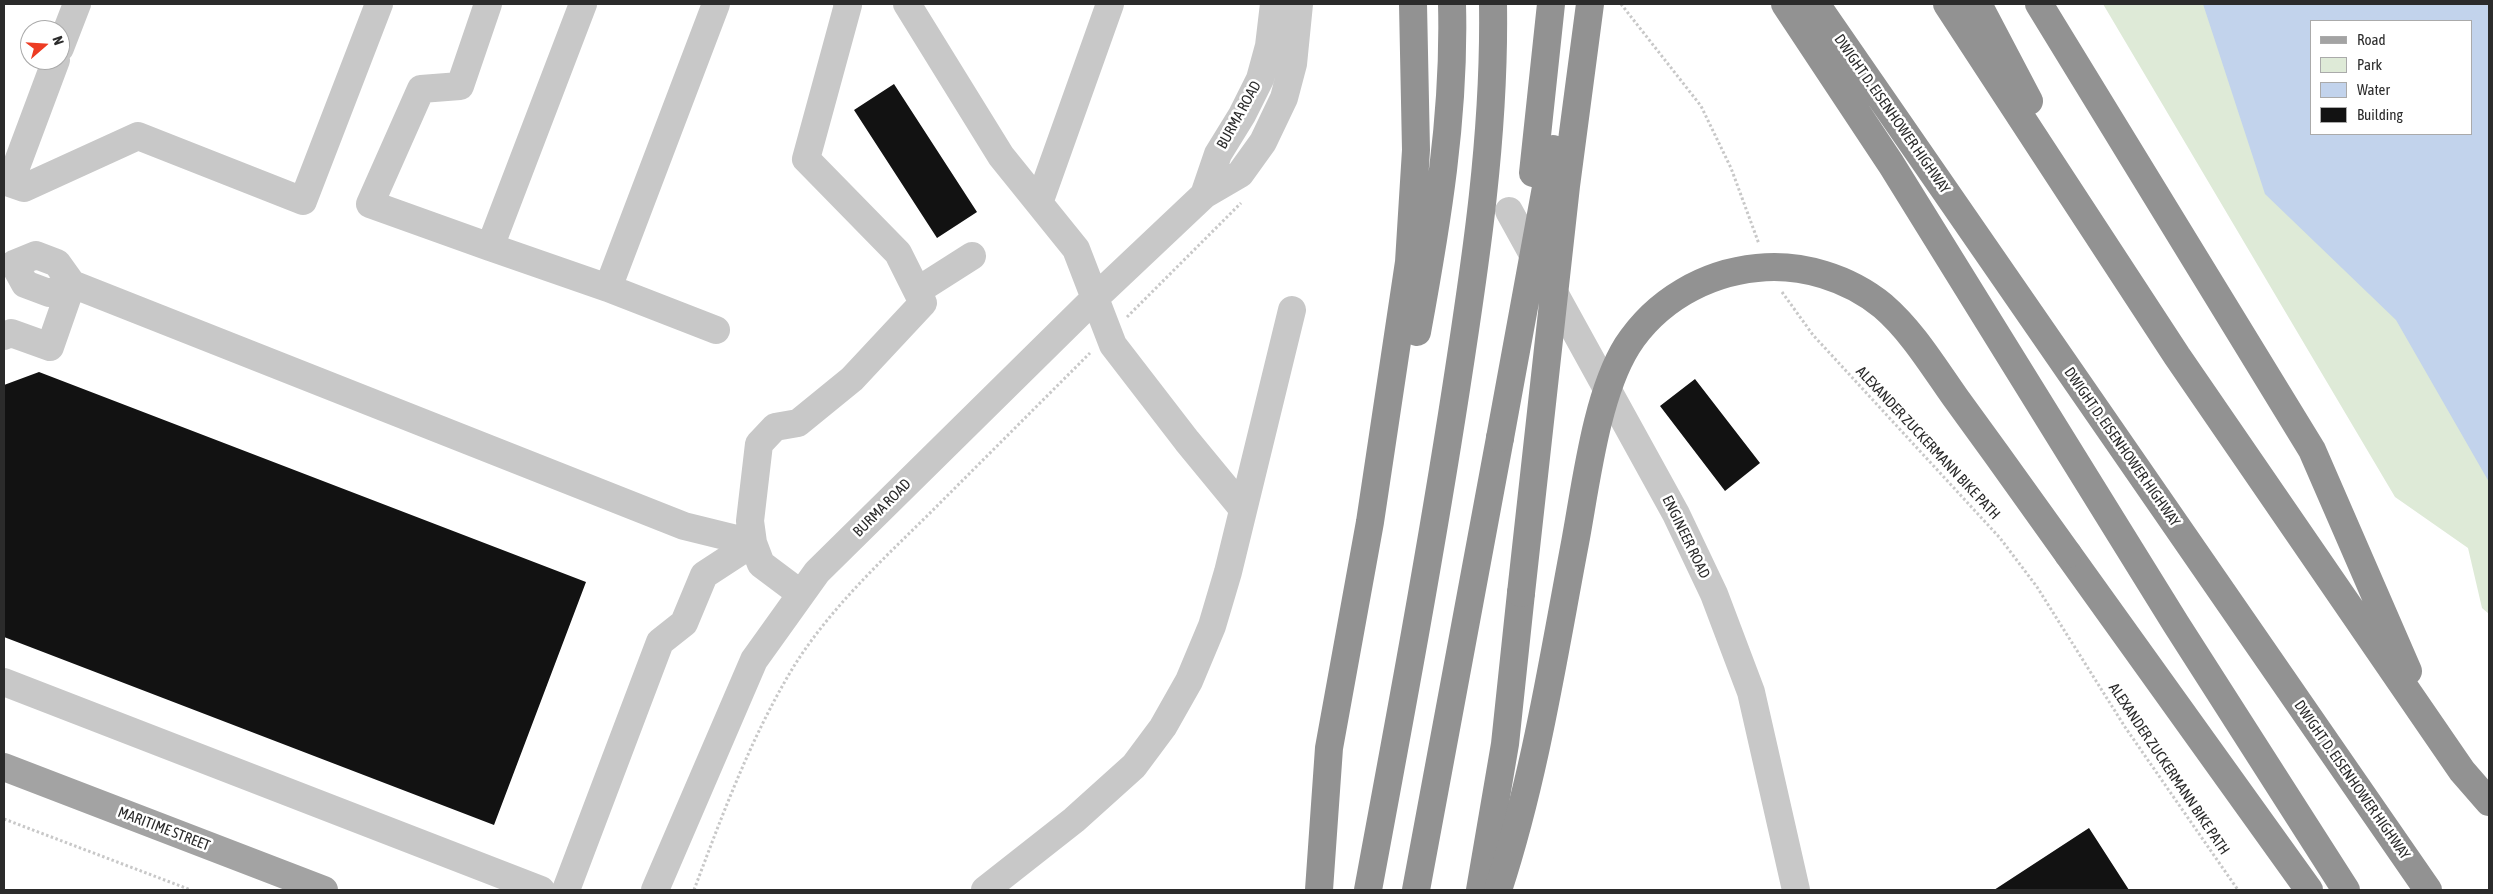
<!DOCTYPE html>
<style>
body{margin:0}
#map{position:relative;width:2493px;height:894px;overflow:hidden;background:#fff;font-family:"Asap Condensed",sans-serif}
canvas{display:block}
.frame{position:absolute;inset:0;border:5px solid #2b2b2b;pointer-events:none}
.legend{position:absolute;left:2310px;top:20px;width:162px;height:115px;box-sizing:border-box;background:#fff;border:1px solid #aaa;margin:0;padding:6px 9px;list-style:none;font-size:15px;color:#2b2b2b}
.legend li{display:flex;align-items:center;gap:10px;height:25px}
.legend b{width:25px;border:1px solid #aaa}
.north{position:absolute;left:20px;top:20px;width:50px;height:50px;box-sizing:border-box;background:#fff;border:1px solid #aaa;border-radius:50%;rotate:71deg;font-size:14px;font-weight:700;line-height:20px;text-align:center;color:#2b2b2b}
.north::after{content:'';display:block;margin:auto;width:18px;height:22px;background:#ed3c23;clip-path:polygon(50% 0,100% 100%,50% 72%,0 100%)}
</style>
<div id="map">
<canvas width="2493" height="894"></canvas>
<div class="frame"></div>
<ul class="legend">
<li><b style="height:6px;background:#a3a3a3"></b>Road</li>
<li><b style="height:14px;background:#deead7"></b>Park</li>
<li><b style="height:14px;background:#c2d3ec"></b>Water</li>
<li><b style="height:14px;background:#121212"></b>Building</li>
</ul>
<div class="north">N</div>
</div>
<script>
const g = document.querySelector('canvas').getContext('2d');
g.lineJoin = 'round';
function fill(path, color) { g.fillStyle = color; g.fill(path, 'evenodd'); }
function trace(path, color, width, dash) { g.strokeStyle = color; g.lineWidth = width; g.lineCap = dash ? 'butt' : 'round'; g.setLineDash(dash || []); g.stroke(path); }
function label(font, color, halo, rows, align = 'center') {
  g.font = font + ' "Asap Condensed",sans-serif'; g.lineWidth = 5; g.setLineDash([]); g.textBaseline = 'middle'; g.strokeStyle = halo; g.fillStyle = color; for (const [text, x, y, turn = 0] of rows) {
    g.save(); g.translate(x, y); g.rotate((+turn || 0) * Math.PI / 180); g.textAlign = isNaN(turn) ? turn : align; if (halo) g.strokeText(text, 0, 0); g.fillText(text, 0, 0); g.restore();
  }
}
fill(new Path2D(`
 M 2103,4 L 2489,4 L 2489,614 L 2482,608 L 2468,548 L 2395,497 ZM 2312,21 L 2472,21 L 2472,134 L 2312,134 Z`), '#deead7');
fill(new Path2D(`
 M 2203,4 L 2489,4 L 2489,482 L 2396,320 L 2265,194 ZM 2312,21 L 2472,21 L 2472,134 L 2312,134 Z`), '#c2d3ec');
fill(new Path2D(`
 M 894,84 L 977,212 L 937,238 L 854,110 Z
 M 39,372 L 586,582 L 494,825 L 4,637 L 4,385 Z
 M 1695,379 L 1760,463 L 1725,491 L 1660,406 Z
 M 2089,828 L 2129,890 L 1994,890 Z`), '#121212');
trace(new Path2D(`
 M 1621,4 L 1701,106 L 1731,168 L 1759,244
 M 1782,292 L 1813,335 L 2000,538 L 2037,587 L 2125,727 L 2238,890
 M 1127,317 L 1241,203
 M 4,819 L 191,890
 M 694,890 C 723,813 751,737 794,666 C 830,609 879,563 927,516 C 981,462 1036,407 1090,353`), '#c8c8c8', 3, [2.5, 2.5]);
trace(new Path2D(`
 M 488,4 L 460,86 L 421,89 L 370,204 L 490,247
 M 583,4 L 490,247 L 608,288 L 716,4
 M 907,4 L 1001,156 L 1076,249 L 1113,345 L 1187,441 L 1243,509
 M 60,48 L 77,4
 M 4,181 L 24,188 L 138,136 L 303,201 L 379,4
 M 10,183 L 56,60
 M 1204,195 L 1218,154 L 1242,115 L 1260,79 L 1269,46 L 1274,4
 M 1039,203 L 1110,4
 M 1509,211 L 1676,514 L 1714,594 L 1751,692 L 1796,890
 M 36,255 L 57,263 L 72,284 L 49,293 L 25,284 L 14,264 Z
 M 608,288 L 716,330
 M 917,291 L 972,256
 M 4,336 L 11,333 L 50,347 L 72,284 L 684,526 L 753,543 L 761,564 L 801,594
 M 4,682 L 541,890
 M 566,890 L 660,642 L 684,623 L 704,575 L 753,543 L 750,521 L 759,444 L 775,427 L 798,423 L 852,379 L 923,303 L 898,253 L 806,159 L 848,5 L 847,4
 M 655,890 L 754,660 L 817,572 L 1096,297 L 1204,195 L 1240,174 L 1263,142 L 1284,98 L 1293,64 L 1299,4
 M 985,890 L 1074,820 L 1134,766 L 1163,727 L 1189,681 L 1212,626 L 1228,572 L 1292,310`), '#c8c8c8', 28);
trace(new Path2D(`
 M 4,767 L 324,890`), '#a3a3a3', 28);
trace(new Path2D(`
 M 1785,4 L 1891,164 L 2176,624 L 2346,890
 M 1816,4 L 2428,890
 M 1947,4 L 2177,356 L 2462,771 L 2489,802
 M 1978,4 L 2029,101
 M 2039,4 L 2312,450 L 2408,671
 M 1417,332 C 1437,223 1455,115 1452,4
 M 2068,554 L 2309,890
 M 1319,890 L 1329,748 L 1370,522 L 1409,262 L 1416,150 L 1413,4
 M 1368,890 C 1399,723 1430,557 1456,389 C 1476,260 1495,134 1493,4
 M 1416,890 L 1500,438
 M 1480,890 L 1505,744 L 1521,593`), '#929292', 28);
trace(new Path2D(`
 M 1533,173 L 1551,4
 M 1500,438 L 1553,149
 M 1521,593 L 1566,186 L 1590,4
 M 1498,890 C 1535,777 1553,659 1575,543 C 1586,484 1596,396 1627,346 C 1656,301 1705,273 1757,268 C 1801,263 1849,278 1883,306 C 1912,331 1933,366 1955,397 C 1993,449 2031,502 2068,554`), '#929292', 28);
label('15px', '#2b2b2b', '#fff', [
 ["DWIGHT D. EISENHOWER HIGHWAY",1892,114,55],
 ["BURMA ROAD",1239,115,-61],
 ["ALEXANDER ZUCKERMANN BIKE PATH",1928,443,47],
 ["DWIGHT D. EISENHOWER HIGHWAY",2122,447,55],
 ["BURMA ROAD",882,508,-45],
 ["ENGINEER ROAD",1686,537,64],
 ["ALEXANDER ZUCKERMANN BIKE PATH",2169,769,56],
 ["DWIGHT D. EISENHOWER HIGHWAY",2352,780,55],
 ["MARITIME STREET",164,829,21]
]);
</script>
